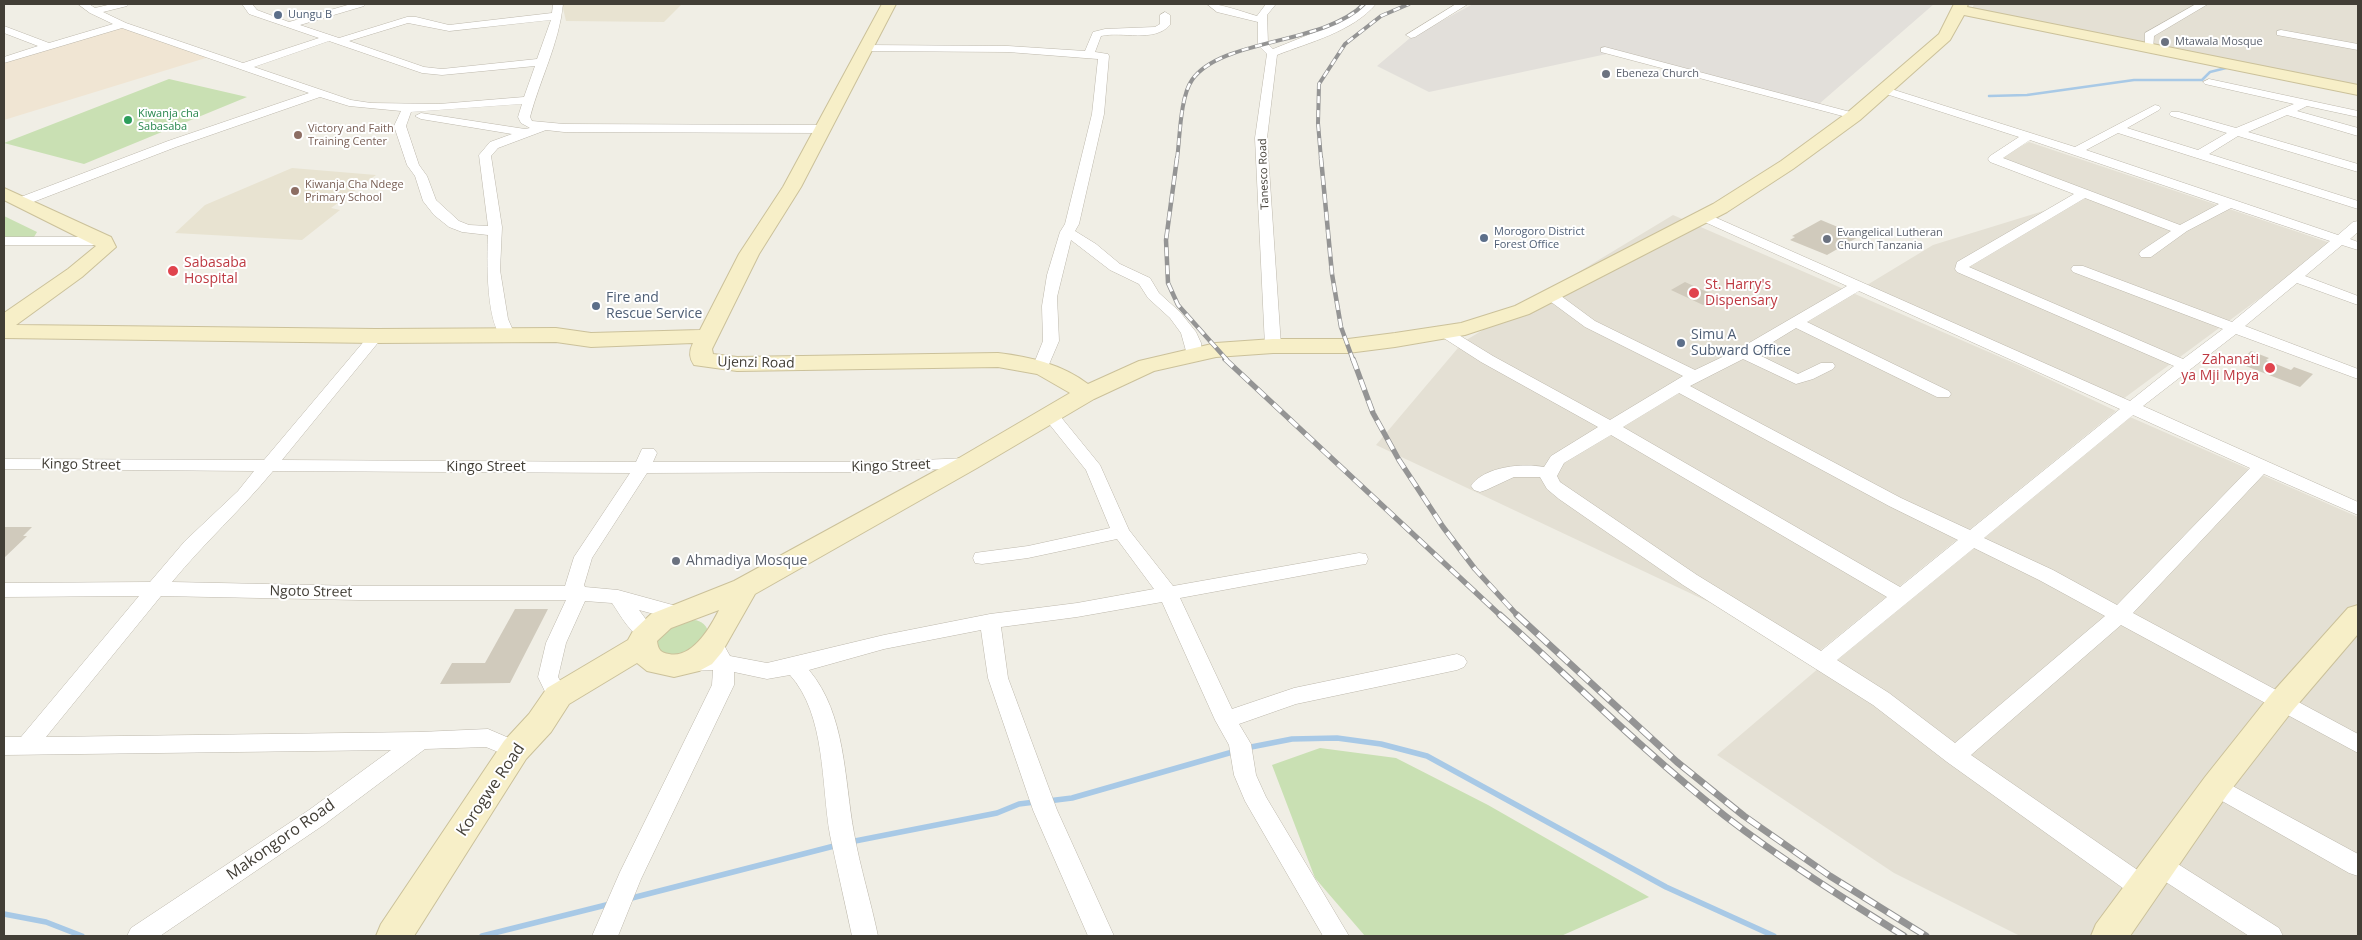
<!DOCTYPE html>
<style>
body{margin:0}
#map{position:relative;width:2362px;height:940px;overflow:hidden;background:#f0eee5;font-family:"Open Sans",sans-serif}
canvas{display:block}
.frame{position:absolute;inset:0;border:5px solid #423e36;pointer-events:none}
</style>
<div id="map">
<canvas width="2362" height="940"></canvas>
<div class="frame"></div>
</div>
<script>
const g = document.querySelector('canvas').getContext('2d');
g.lineJoin = 'round';
function fill(path, color) { g.fillStyle = color; g.fill(path, 'evenodd'); }
function trace(path, color, width, dash) { g.strokeStyle = color; g.lineWidth = width; g.lineCap = dash ? 'butt' : 'round'; g.setLineDash(dash || []); g.stroke(path); }
function label(font, color, halo, rows, align = 'center') {
  g.font = font + ' "Open Sans",sans-serif'; g.lineWidth = 4; g.setLineDash([]); g.textBaseline = 'middle'; g.strokeStyle = halo; g.fillStyle = color; for (const [text, x, y, turn = 0] of rows) {
    g.save(); g.translate(x, y); g.rotate((+turn || 0) * Math.PI / 180); g.textAlign = isNaN(turn) ? turn : align; if (halo) g.strokeText(text, 0, 0); g.fillText(text, 0, 0); g.restore();
  }
}
fill(new Path2D(`
 M 1974,4 L 2358,4 L 2358,88 L 1971,12 Z
 M 2029,142 L 2301,233 L 2333,244 L 2123,399 L 1867,285 L 1933,245 L 2092,196 L 1996,159 Z
 M 1673,215 L 2021,366 L 2116,411 L 1817,653 L 1376,445 L 1463,342 Z
 M 2130,417 L 2358,517 L 2358,936 L 2020,936 L 1894,873 L 1717,755 L 1881,615 Z`), '#e4e0d4');
fill(new Path2D(`
 M 121,27 L 209,57 L 4,120 L 4,61 Z`), '#f0e5d3');
fill(new Path2D(`
 M 1473,4 L 1934,4 L 1819,104 L 1616,52 L 1429,92 L 1377,66 L 1410,38 Z`), '#e2dfda');
fill(new Path2D(`
 M 562,4 L 682,4 L 664,22 L 566,21 Z
 M 292,168 L 376,175 L 331,208 L 340,210 L 302,240 L 175,233 L 205,205 Z`), '#e8e3d1');
fill(new Path2D(`
 M 169,79 L 247,97 L 84,164 L 4,143 Z
 M 4,216 L 37,232 L 34,237 L 4,237 Z
 M 685,620 C 697,619 705,621 709,633 L 683,656 L 662,654 L 657,648 C 657,628 669,627 685,620 Z
 M 1320,748 L 1396,758 L 1488,805 L 1649,897 L 1561,936 L 1365,936 L 1315,878 L 1272,765 Z`), '#c9e0b3');
trace(new Path2D(`
 M 1989,96 L 2027,95 L 2134,80 L 2202,80 L 2210,72 L 2230,67`), '#a8c9e6', 2.5);
trace(new Path2D(`
 M 1246,748 L 1292,739 L 1337,738 L 1381,744 L 1427,756 L 1666,887 L 1774,936
 M 1048,801 L 1072,798 L 1236,751
 M 850,842 L 997,813 L 1019,804 L 1035,802
 M 628,899 L 838,845
 M 4,914 L 46,922 L 82,936
 M 482,936 L 610,904`), '#a8c9e6', 5.5);
fill(new Path2D(`
 M 1821,220 L 1833,225 L 1860,236 L 1827,255 L 1790,240 L 1795,237 L 1792,236 Z
 M 1685,282 L 1718,297 L 1703,305 L 1671,290 Z
 M 2251,351 L 2269,358 L 2266,360 L 2291,370 L 2294,367 L 2313,374 L 2300,387 L 2238,363 Z
 M 4,527 L 32,527 L 23,536 L 27,536 L 4,558 Z
 M 515,609 L 548,609 L 510,683 L 440,684 L 452,663 L 485,663 Z`), '#d0cabc');
const street = new Path2D(`
 M 78,4 L 89,4 L 95,8 L 112,4 L 129,4 L 127,6 L 103,12 L 126,23 L 243,63 L 319,38 L 249,14 L 242,4 L 252,4 L 257,10 L 289,22 L 351,4 L 366,4 L 364,6 L 300,25 L 339,38 L 407,17 L 416,17 L 449,25 L 552,13 L 553,4 L 563,4 C 559,44 540,79 530,117 L 532,121 L 564,124 L 823,125 L 829,129 L 823,133 L 564,132 L 546,130 L 498,148 L 491,156 L 502,227 L 500,270 L 508,319 L 515,335 L 507,340 C 485,334 487,254 488,235 L 462,232 L 449,227 L 434,215 L 423,201 L 415,176 L 407,165 L 394,126 L 401,111 L 349,106 L 320,97 L 176,147 L 28,204 L 18,204 L 16,201 L 18,198 L 168,141 L 309,93 L 122,28 L 4,63 L 4,57 L 38,46 L 4,33 L 4,26 L 49,43 L 113,24 L 90,13 ZM 551,20 L 537,59 L 442,69 L 424,67 L 349,41 L 408,23 L 449,31 ZM 329,41 L 422,73 L 442,75 L 535,66 L 524,97 L 439,104 L 371,103 L 351,100 L 254,67 ZM 522,104 L 518,117 L 521,123 L 530,128 L 525,129 L 421,113 L 415,116 L 421,119 L 512,134 L 490,142 L 479,155 L 488,226 L 469,225 L 459,221 L 436,200 L 427,176 L 419,165 L 406,126 L 411,112 Z
 M 1207,4 C 1219,3 1243,12 1257,16 L 1266,4 L 1276,4 L 1267,15 L 1268,44 L 1273,49 L 1333,25 L 1365,4 L 1376,4 C 1352,32 1310,42 1277,55 L 1267,138 L 1281,346 L 1273,351 L 1265,346 L 1255,138 L 1267,54 L 1258,45 L 1258,22 L 1217,12 Z
 M 1456,4 L 1468,4 L 1415,37 L 1411,38 L 1406,35 Z
 M 2196,4 L 2208,4 L 2154,36 L 2153,49 L 2145,49 L 2145,33 Z
 M 1165,12 L 1170,15 L 1170,25 C 1154,43 1122,31 1101,36 L 1095,52 L 1108,54 L 1109,56 L 1104,114 L 1079,224 L 1075,231 L 1096,244 L 1120,264 L 1150,278 L 1159,293 L 1180,312 L 1196,332 L 1201,343 L 1202,355 L 1200,358 L 1188,358 L 1181,333 L 1170,318 L 1148,298 L 1139,284 L 1110,270 L 1071,240 L 1057,297 L 1059,341 L 1047,369 L 1035,369 L 1033,366 L 1043,341 L 1042,306 L 1047,275 L 1060,232 L 1065,224 L 1092,114 L 1098,59 L 1008,52 L 864,51 L 859,48 L 864,45 L 1008,46 L 1085,51 L 1093,32 L 1105,29 L 1155,27 L 1160,24 L 1160,15 Z
 M 2281,30 L 2358,44 L 2358,50 L 2277,35 L 2277,31 Z
 M 1605,47 L 1858,114 L 1860,116 L 1854,119 L 1601,52 L 1601,48 Z
 M 2209,79 L 2358,111 L 2358,117 L 2307,106 L 2297,111 L 2358,128 L 2358,136 L 2287,115 L 2248,132 L 2358,164 L 2358,172 L 2238,136 L 2209,154 L 2358,201 L 2358,209 L 2118,133 L 2086,150 L 2338,235 L 2353,222 L 2358,221 L 2358,232 L 2350,239 L 2358,242 L 2358,250 L 2342,245 L 2305,276 L 2358,296 L 2358,305 L 2297,283 L 2245,326 L 2358,369 L 2358,379 L 2236,334 L 2143,406 L 2358,502 L 2358,515 L 2264,474 L 2133,613 L 2358,734 L 2358,753 L 2121,625 L 1971,755 L 2152,880 L 2155,888 L 2152,896 L 2143,899 L 2134,896 L 1947,762 L 1873,705 L 1683,585 L 1559,499 L 1547,489 L 1540,477 L 1514,477 L 1486,490 L 1480,492 L 1474,490 L 1471,486 C 1484,466 1524,463 1544,467 L 1551,456 L 1598,427 L 1481,362 L 1439,335 L 1436,332 L 1439,329 L 1449,329 L 1493,356 L 1610,420 L 1683,376 L 1585,327 L 1547,299 L 1545,296 L 1547,293 L 1557,293 L 1595,321 L 1695,370 L 1737,350 L 1847,286 L 1698,219 L 1696,216 L 1698,213 L 1703,212 L 2130,401 L 2174,366 L 1957,272 L 1955,269 L 1957,262 L 2074,194 L 1990,162 L 1988,159 L 1990,156 L 2019,137 L 1880,92 L 1878,90 L 1880,88 L 1888,88 L 2075,147 L 2155,105 L 2159,106 L 2161,108 L 2159,110 L 2127,128 L 2198,150 L 2227,133 L 2171,116 L 2169,114 L 2171,112 L 2179,112 L 2236,128 L 2294,104 L 2205,84 L 2203,82 ZM 2030,140 L 2219,204 L 2180,225 L 2003,158 ZM 2085,198 L 2171,231 L 2141,251 L 2139,254 L 2141,257 L 2151,257 L 2187,231 L 2231,208 L 2330,241 L 2232,322 L 2083,266 L 2073,266 L 2071,269 L 2073,272 L 2223,329 L 2183,359 L 1969,267 ZM 1859,291 L 2120,409 L 1970,530 L 1901,498 L 1690,386 L 1743,359 L 1796,384 L 1813,379 L 1833,369 L 1835,366 L 1833,363 L 1821,363 L 1798,374 L 1755,353 L 1796,328 L 1937,397 L 1949,397 L 1951,394 L 1949,391 L 1807,322 ZM 1679,393 L 1889,506 L 1958,540 L 1900,587 L 1623,427 ZM 2133,415 L 2250,468 L 2117,605 L 2053,570 L 1984,538 ZM 1611,435 L 1887,597 L 1821,651 L 1697,575 L 1560,482 L 1557,476 L 1564,463 ZM 1974,548 L 2039,580 L 2105,616 L 1955,743 L 1889,693 L 1837,660 Z
 M 4,237 L 104,237 L 111,241 L 104,245 L 4,245 Z
 M 376,331 L 384,336 L 381,339 L 282,460 L 636,462 L 642,449 L 654,449 L 657,453 L 653,462 L 875,462 L 968,458 L 974,459 L 977,463 L 974,467 L 968,468 L 875,472 L 647,473 L 592,558 L 584,585 L 585,587 L 618,590 L 680,607 L 687,609 L 690,614 L 687,619 L 680,621 L 639,610 L 656,633 L 653,638 C 635,644 622,617 612,603 L 585,601 L 566,643 L 558,677 L 569,696 L 566,702 L 558,704 L 550,702 L 538,677 L 546,643 L 566,600 L 359,600 L 161,596 L 46,737 L 420,732 L 488,729 L 523,744 L 526,750 L 523,756 L 515,759 L 486,747 L 425,749 L 325,824 L 160,936 L 127,936 L 131,928 L 309,810 L 391,750 L 4,755 L 4,737 L 21,737 L 139,596 L 4,597 L 4,583 L 150,582 L 185,541 L 238,491 L 254,471 L 4,469 L 4,459 L 264,460 L 371,333 ZM 273,471 L 630,473 L 574,557 L 565,586 L 359,586 L 172,582 C 204,543 241,510 273,471 Z
 M 1050,410 L 1056,411 L 1100,465 L 1129,530 L 1173,586 L 1359,553 L 1366,554 L 1368,559 L 1366,564 L 1359,565 L 1180,598 L 1232,709 L 1294,688 L 1457,654 L 1464,657 L 1467,662 L 1464,667 L 1457,670 L 1296,704 L 1239,724 L 1251,744 L 1256,775 L 1266,797 L 1349,936 L 1323,936 L 1245,801 L 1234,775 L 1229,745 L 1215,720 L 1162,602 L 1077,617 L 1001,627 L 1008,678 L 1057,810 L 1114,936 L 1088,936 L 1033,810 L 988,678 L 981,630 L 884,649 L 809,670 C 846,714 844,778 854,833 C 860,867 871,902 878,936 L 852,936 C 845,902 837,869 830,835 C 821,784 826,715 790,675 L 767,679 L 734,672 L 734,685 L 641,879 L 618,936 L 592,936 L 620,872 L 712,685 L 713,670 L 689,671 L 682,668 L 679,663 L 682,658 L 709,655 L 708,652 L 711,647 L 718,644 L 725,647 L 730,656 L 767,663 L 884,635 L 990,614 L 1077,603 L 1154,589 L 1117,539 L 1028,558 L 982,564 L 975,563 L 973,558 L 975,553 L 982,552 L 1028,546 L 1110,528 L 1086,470 L 1042,415 L 1044,411 Z
 M 2216,777 L 2358,854 L 2358,876 L 2349,873 L 2208,793 L 2205,786 L 2208,779 Z
 M 2161,856 L 2170,859 L 2279,928 L 2283,936 L 2249,936 L 2152,873 L 2149,866 L 2152,859 Z`);
const secondary = new Path2D(`
 M 882,4 L 896,4 L 801,187 L 759,254 L 712,349 L 713,354 L 737,357 L 998,353 C 1031,357 1061,364 1088,384 L 1139,361 L 1216,343 L 1273,339 L 1348,339 L 1395,333 L 1461,323 L 1515,306 L 1713,204 L 1781,161 L 1848,112 L 1939,34 L 1954,4 L 1968,4 L 1967,7 L 2358,85 L 2358,95 L 1964,15 L 1950,40 L 1860,120 L 1793,169 L 1727,212 L 1529,314 L 1465,335 L 1395,347 L 1348,353 L 1273,353 L 1216,357 L 1154,371 L 1094,399 L 977,468 L 755,594 L 722,652 L 712,664 L 699,671 L 674,677 L 647,671 L 637,663 L 569,704 L 551,732 L 526,759 L 414,936 L 376,936 L 381,924 L 504,741 L 529,714 L 547,688 L 628,640 L 633,631 L 651,614 L 734,581 L 959,458 L 1070,393 L 1037,374 L 998,367 L 737,371 L 694,365 C 689,358 689,351 693,343 L 591,347 L 556,342 L 376,343 L 4,338 L 4,313 L 68,269 L 96,246 L 4,200 L 4,188 L 111,237 L 116,247 L 82,277 L 16,325 L 376,329 L 556,328 L 591,333 L 700,330 L 739,254 L 783,187 ZM 719,610 C 710,628 692,659 669,654 C 661,653 658,650 657,641 L 671,628 Z
 M 2358,605 L 2358,634 L 2293,710 L 2227,795 L 2130,936 L 2091,936 L 2096,924 L 2205,777 L 2271,694 L 2348,608 Z`);
trace(street, '#bdb8ac', 1);
trace(secondary, '#cbc19a', 2);
fill(street, '#fff');
fill(secondary, '#f7efc8');
const railFar3 = new Path2D(`
 M 1177,159 C 1180,138 1180,97 1192,80 C 1221,38 1324,45 1364,4
 M 1321,159 L 1318,123 L 1319,84 L 1345,44 L 1381,16 L 1409,4`);
const railFar2 = new Path2D(`
 M 1177,158 L 1166,240 L 1168,283 L 1178,305 L 1227,360
 M 1321,158 L 1332,274 L 1341,327 L 1353,360`);
const railFar1 = new Path2D(`
 M 1225,359 L 1501,616
 M 1353,359 L 1373,413 L 1399,460 L 1443,527 L 1475,569 L 1518,616`);
const rail = new Path2D(`
 M 1500,615 C 1574,682 1646,754 1725,816 C 1782,860 1843,898 1904,936
 M 1517,615 L 1677,762 L 1744,816 L 1830,876 L 1926,936`);
trace(railFar3, '#949494', 4);
trace(railFar2, '#949494', 4.5);
trace(railFar1, '#949494', 5.5);
trace(rail, '#949494', 7);
trace(railFar3, '#fff', 2.5, [7]);
trace(railFar2, '#fff', 3, [9]);
trace(railFar1, '#fff', 4, [11]);
trace(rail, '#fff', 5, [14]);
for (const [x, y, r, color] of [
 [278,15,5,"#5c6f8a"],
 [2165,42,5,"#6b7280"],
 [1606,74,5,"#6b7280"],
 [128,120,5,"#2e9e5b"],
 [298,135,5,"#8d6e63"],
 [295,191,5,"#8d6e63"],
 [1484,238,5,"#5c6f8a"],
 [1827,239,5,"#6b7280"],
 [173,271,6,"#e0444e"],
 [1694,293,6,"#e0444e"],
 [596,306,5,"#5c6f8a"],
 [1681,343,5,"#5c6f8a"],
 [2270,368,6,"#e0444e"],
 [676,561,5,"#6b7280"]
]) { const dot = new Path2D(); dot.arc(x, y, r, 0, 2 * Math.PI); g.fillStyle = color; g.fill(dot); trace(dot, '#fff', 2); }
label('11px', '#4e5e75', '#fff', [
 ["Uungu B",288,15],
 ["Morogoro District",1494,232],
 ["Forest Office",1494,245]
], 'left');
label('11px', '#5b616d', '#fff', [
 ["Mtawala Mosque",2175,42],
 ["Ebeneza Church",1616,74],
 ["Evangelical Lutheran",1837,233],
 ["Church Tanzania",1837,246]
], 'left');
label('11px', '#27864d', '#fff', [
 ["Kiwanja cha",138,114],
 ["Sabasaba",138,127]
], 'left');
label('11px', '#785e54', '#fff', [
 ["Victory and Faith",308,129],
 ["Training Center",308,142],
 ["Kiwanja Cha Ndege",305,185],
 ["Primary School",305,198]
], 'left');
label('11px', '#423e36', '#fff', [
 ["Tanesco Road",1264,174,-92]
]);
label('14px', '#be3a42', '#fff', [
 ["Sabasaba",184,263],
 ["Hospital",184,279],
 ["St. Harry's",1705,285],
 ["Dispensary",1705,301],
 ["Zahanati",2259,360,"right"],
 ["ya Mji Mpya",2259,376,"right"]
], 'left');
label('14px', '#4e5e75', '#fff', [
 ["Fire and",606,298],
 ["Rescue Service",606,314],
 ["Simu A",1691,335],
 ["Subward Office",1691,351]
], 'left');
label('14px', '#423e36', '#fff', [
 ["Ujenzi Road",756,363,1],
 ["Kingo Street",81,465,1],
 ["Kingo Street",891,466,-2],
 ["Kingo Street",486,467],
 ["Ngoto Street",311,592,1]
]);
label('14px', '#5b616d', '#fff', [
 ["Ahmadiya Mosque",686,561]
], 'left');
label('16px', '#423e36', '#fff', [
 ["Korogwe Road",491,790,-56],
 ["Makongoro Road",281,840,-35]
]);
</script>
